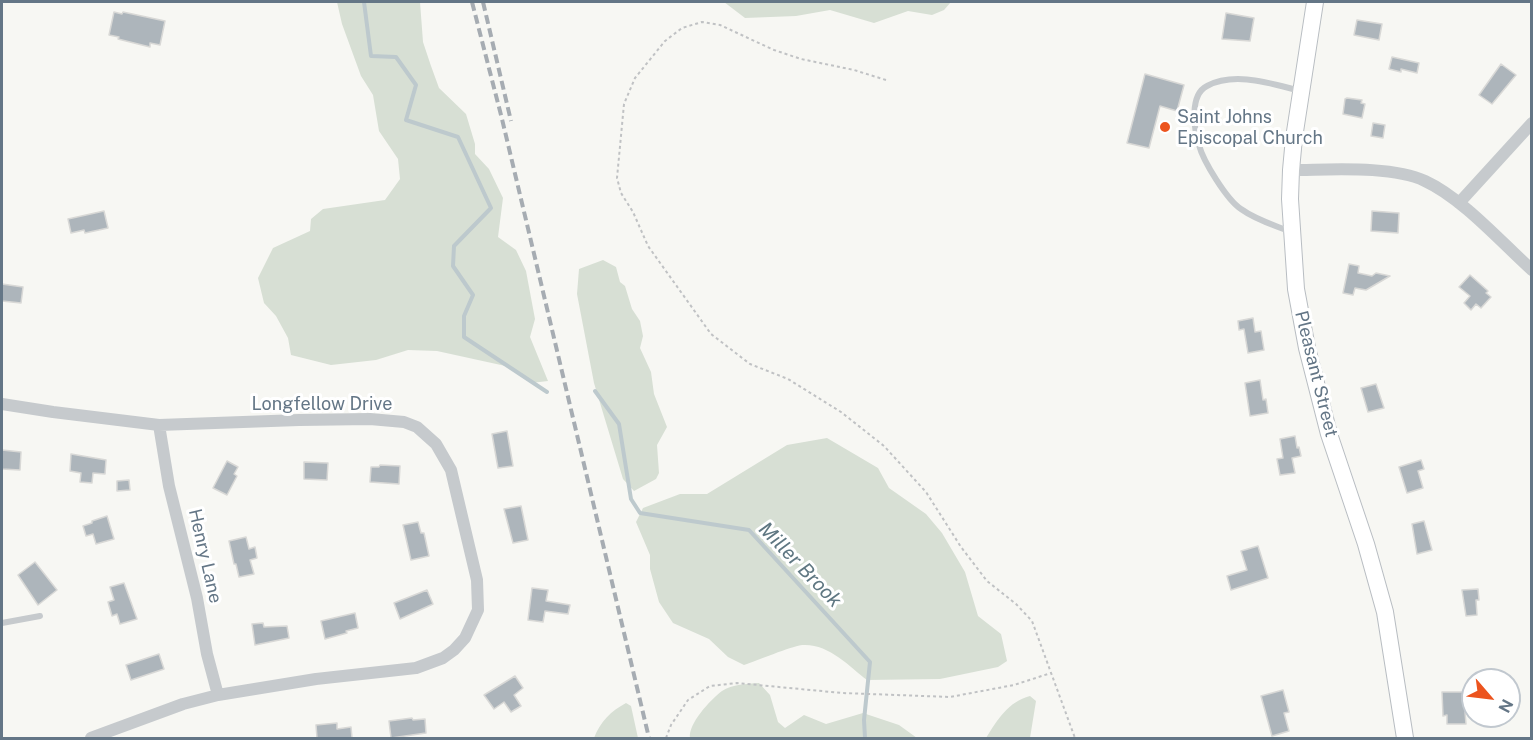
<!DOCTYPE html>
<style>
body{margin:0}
#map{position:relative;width:1533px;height:740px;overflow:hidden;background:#f7f7f3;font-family:"Public Sans",sans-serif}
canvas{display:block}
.frame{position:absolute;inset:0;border:3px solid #647686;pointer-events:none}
.north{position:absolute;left:1461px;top:668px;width:60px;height:60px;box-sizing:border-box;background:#fff;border:2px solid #c1c8cf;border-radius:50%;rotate:118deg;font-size:16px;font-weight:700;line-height:24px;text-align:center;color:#647686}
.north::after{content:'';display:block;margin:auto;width:21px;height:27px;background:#ec541e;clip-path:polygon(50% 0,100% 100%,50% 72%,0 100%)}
</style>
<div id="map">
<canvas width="1533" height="740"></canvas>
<div class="frame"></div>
<div class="north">N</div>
</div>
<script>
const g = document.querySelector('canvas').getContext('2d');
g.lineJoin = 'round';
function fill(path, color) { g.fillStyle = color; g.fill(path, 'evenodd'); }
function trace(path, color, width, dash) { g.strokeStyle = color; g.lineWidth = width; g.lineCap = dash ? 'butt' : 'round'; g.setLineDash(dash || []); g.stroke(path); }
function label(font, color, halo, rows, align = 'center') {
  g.font = font + ' "Public Sans",sans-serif'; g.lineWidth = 6; g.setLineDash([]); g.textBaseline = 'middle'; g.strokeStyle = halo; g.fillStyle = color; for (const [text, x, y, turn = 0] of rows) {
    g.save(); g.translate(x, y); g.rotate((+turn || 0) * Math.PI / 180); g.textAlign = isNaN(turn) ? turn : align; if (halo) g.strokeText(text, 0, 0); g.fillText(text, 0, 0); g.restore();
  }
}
fill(new Path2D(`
 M 337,2 L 420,2 L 423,42 L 431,66 L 439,88 L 466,114 L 475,144 L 475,154 L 489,169 L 503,198 L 498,237 L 516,250 L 526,271 L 535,319 L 530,337 L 548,381 L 531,383 L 510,367 L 437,351 L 408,350 L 376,360 L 331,365 L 291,355 L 288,338 L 276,316 L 264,303 L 258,278 L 273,248 L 310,231 L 311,219 L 323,209 L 385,200 L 400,179 L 398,159 L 379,131 L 373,95 L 361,76 L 342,24 Z
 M 724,2 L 951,2 L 944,10 L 932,15 L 908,11 L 874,23 L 830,10 L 796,16 L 745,18 Z
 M 603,260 L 616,267 L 620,282 L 625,286 L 632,309 L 640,321 L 643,336 L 640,348 L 651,372 L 654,394 L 667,427 L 657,445 L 659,473 L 656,479 L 634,491 L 623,479 L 594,383 L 577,294 L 579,269 Z
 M 827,438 L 878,468 L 889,488 L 926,514 L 942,533 L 965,572 L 978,616 L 1001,634 L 1007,661 L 998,667 L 940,679 L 867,680 C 849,666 828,643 802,645 C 789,647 759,660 744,665 L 728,657 L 709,639 L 673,623 L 659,602 L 650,569 L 650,555 L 636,522 L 643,508 L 680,494 L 707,494 L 787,445 Z
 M 759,683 L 770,695 L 778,722 L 785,728 L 804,715 L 826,724 L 863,713 L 899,725 L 917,738 L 690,738 C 688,724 710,700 722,691 C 732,684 747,684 759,683 Z
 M 1030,696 L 1036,701 L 1030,738 L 982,738 L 986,738 C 998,719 1008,702 1030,696 Z
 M 626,703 L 631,706 L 638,738 L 594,738 C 600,722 611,711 626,703 Z`), '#d7dfd4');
trace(new Path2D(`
 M 364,2 L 371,56 L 396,57 L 416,85 L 406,120 L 458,137 L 491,208 L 454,246 L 453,266 L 473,295 L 464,316 L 464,337 L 547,392
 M 595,391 L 619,424 L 631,499 L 640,513 L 749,530 L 870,662 L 864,720 L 865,738`), '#bdc9cd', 4);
const building = new Path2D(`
 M 114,12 L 122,14 L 123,12 L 165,21 L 160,45 L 150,43 L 150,47 L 118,39 L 119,37 L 109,35 Z
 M 1226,13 L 1254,18 L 1250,41 L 1222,39 Z
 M 1357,20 L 1382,24 L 1379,40 L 1354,35 Z
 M 1392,57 L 1419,63 L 1417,73 L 1401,69 L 1401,72 L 1389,69 Z
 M 1501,64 L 1516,75 L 1492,104 L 1479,95 Z
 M 1145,74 L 1184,85 L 1177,111 L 1160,106 L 1149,148 L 1127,143 Z
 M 1347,98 L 1362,100 L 1361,103 L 1365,104 L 1362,118 L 1343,114 L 1345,99 Z
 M 1373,123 L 1385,125 L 1383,138 L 1371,136 Z
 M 104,211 L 108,228 L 85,233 L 84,230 L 71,233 L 68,219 Z
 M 1372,211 L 1399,213 L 1398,233 L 1371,231 Z
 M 1349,264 L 1359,266 L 1358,273 L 1372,276 L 1376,273 L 1390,276 L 1366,290 L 1355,288 L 1353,295 L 1343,293 Z
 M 1470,275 L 1488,291 L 1486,293 L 1491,297 L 1481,308 L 1476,304 L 1471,310 L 1464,303 L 1470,296 L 1459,287 Z
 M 2,284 L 23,287 L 21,303 L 2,301 Z
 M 1253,318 L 1255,332 L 1261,331 L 1264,350 L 1248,353 L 1244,329 L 1239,330 L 1238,321 Z
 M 1260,380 L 1263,400 L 1266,399 L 1268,413 L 1250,416 L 1245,383 Z
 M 1376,384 L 1384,408 L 1368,412 L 1361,388 Z
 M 507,431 L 513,466 L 498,468 L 492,434 Z
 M 1295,436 L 1297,448 L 1299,447 L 1301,456 L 1292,458 L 1295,473 L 1280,475 L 1277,459 L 1283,458 L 1280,439 Z
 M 2,450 L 21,452 L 20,470 L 2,469 Z
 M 71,454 L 106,460 L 105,474 L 93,473 L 92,483 L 80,482 L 81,473 L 70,471 Z
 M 1421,460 L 1424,469 L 1418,471 L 1423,488 L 1407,493 L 1399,467 Z
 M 227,461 L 238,467 L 234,474 L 237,476 L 227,495 L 213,488 Z
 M 304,462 L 328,463 L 327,480 L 304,479 Z
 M 380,465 L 400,466 L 399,484 L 370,482 L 371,467 L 379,467 Z
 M 129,480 L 130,490 L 117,491 L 117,481 Z
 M 521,506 L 528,540 L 513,543 L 504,509 Z
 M 107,516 L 114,539 L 96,544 L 93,534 L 86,536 L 83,526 L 92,523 L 92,521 Z
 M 1424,521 L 1432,550 L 1417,554 L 1412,524 Z
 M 418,522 L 421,533 L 424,533 L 429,556 L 411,560 L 403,525 Z
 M 246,537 L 249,549 L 255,547 L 257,558 L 250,560 L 254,574 L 239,577 L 236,564 L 234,564 L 229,541 Z
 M 1258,546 L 1268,578 L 1231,590 L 1227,576 L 1247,570 L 1241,551 Z
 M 35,562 L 57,590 L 38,605 L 18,575 Z
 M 124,583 L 137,619 L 120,624 L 117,614 L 112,616 L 108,602 L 114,600 L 110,587 Z
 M 532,588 L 548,590 L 546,601 L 570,605 L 568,614 L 545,611 L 543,622 L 528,620 Z
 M 1478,589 L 1479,600 L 1476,600 L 1477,615 L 1466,616 L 1462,590 Z
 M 427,590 L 433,604 L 400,619 L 394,603 Z
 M 355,613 L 358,628 L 346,631 L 347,633 L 325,639 L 321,621 Z
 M 263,623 L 264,627 L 287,626 L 289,638 L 255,645 L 252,624 Z
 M 159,654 L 164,669 L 131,680 L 126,665 Z
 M 515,676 L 523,688 L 514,695 L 521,706 L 511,712 L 504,702 L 494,709 L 484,695 Z
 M 1283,690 L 1289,712 L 1284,713 L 1289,731 L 1272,736 L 1261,696 Z
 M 1442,692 L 1465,692 L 1465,700 L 1472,700 L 1473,712 L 1465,712 L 1466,724 L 1447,724 L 1447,715 L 1443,716 Z
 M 412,718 L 413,720 L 425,719 L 426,733 L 391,738 L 389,721 Z
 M 337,723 L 337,729 L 351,727 L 352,738 L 317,738 L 316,725 Z`);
fill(building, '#adb5bb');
trace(building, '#d8d8d6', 1.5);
const secondary = new Path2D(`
 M 1315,2 L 1294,138 L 1291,170 L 1290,199 L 1296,289 L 1307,348 L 1329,434 L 1366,544 L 1385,612 L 1405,738`);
trace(secondary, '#b8bdc2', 18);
trace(new Path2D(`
 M 886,80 L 854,70 L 801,59 L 774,50 L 720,25 L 702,22 L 682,28 L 665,41 L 635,78 L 624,104 L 617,178 L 621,193 L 633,212 L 648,246 L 711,334 L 750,364 L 788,379 L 841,412 L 884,446 L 926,492 L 961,547 L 987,581 L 1016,604 L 1032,621 L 1075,738
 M 666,738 L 671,725 L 688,700 L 710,686 L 737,683 L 842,693 L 950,697 L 1014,685 L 1051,673`), '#c0c2c4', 2, [3, 3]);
trace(new Path2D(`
 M 1291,232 C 1274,225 1256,220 1241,209 C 1227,200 1203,161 1199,145 C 1194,129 1189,95 1207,86 C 1235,71 1272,84 1301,91
 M 2,623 L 40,616`), '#c6cacd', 6);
trace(new Path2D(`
 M 1291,170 C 1329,170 1391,165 1425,181 C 1462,198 1501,242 1532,270
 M 1459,203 L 1532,123
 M 2,404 L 53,412 L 159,425 L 299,420 L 370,419 L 404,422 L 417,427 L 436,444 L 451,470 L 477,580 L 478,610 L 465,638 L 454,650 L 443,658 L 416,668 L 316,679 L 218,695 L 183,704 L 91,738
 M 159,425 L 169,486 L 197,598 L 207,654 L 218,695`), '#c6cacd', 12);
trace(secondary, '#fff', 16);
trace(new Path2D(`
 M 472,2 L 502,119 L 649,738
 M 483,2 L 511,121`), '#a6acb2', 4, [9, 4.5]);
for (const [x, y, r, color] of [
 [1165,127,6,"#ec541e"]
]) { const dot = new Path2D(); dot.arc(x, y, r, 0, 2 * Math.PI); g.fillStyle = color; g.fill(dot); trace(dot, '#fff', 2); }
label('18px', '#647686', '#fff', [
 ["Saint Johns",1177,117],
 ["Episcopal Church",1177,138]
], 'left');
label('18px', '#647686', '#fff', [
 ["Pleasant Street",1316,374,76],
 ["Longfellow Drive",322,404],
 ["Henry Lane",205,556,77]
]);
label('italic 20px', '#5f7782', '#fff', [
 ["Miller Brook",800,565,46]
]);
</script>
